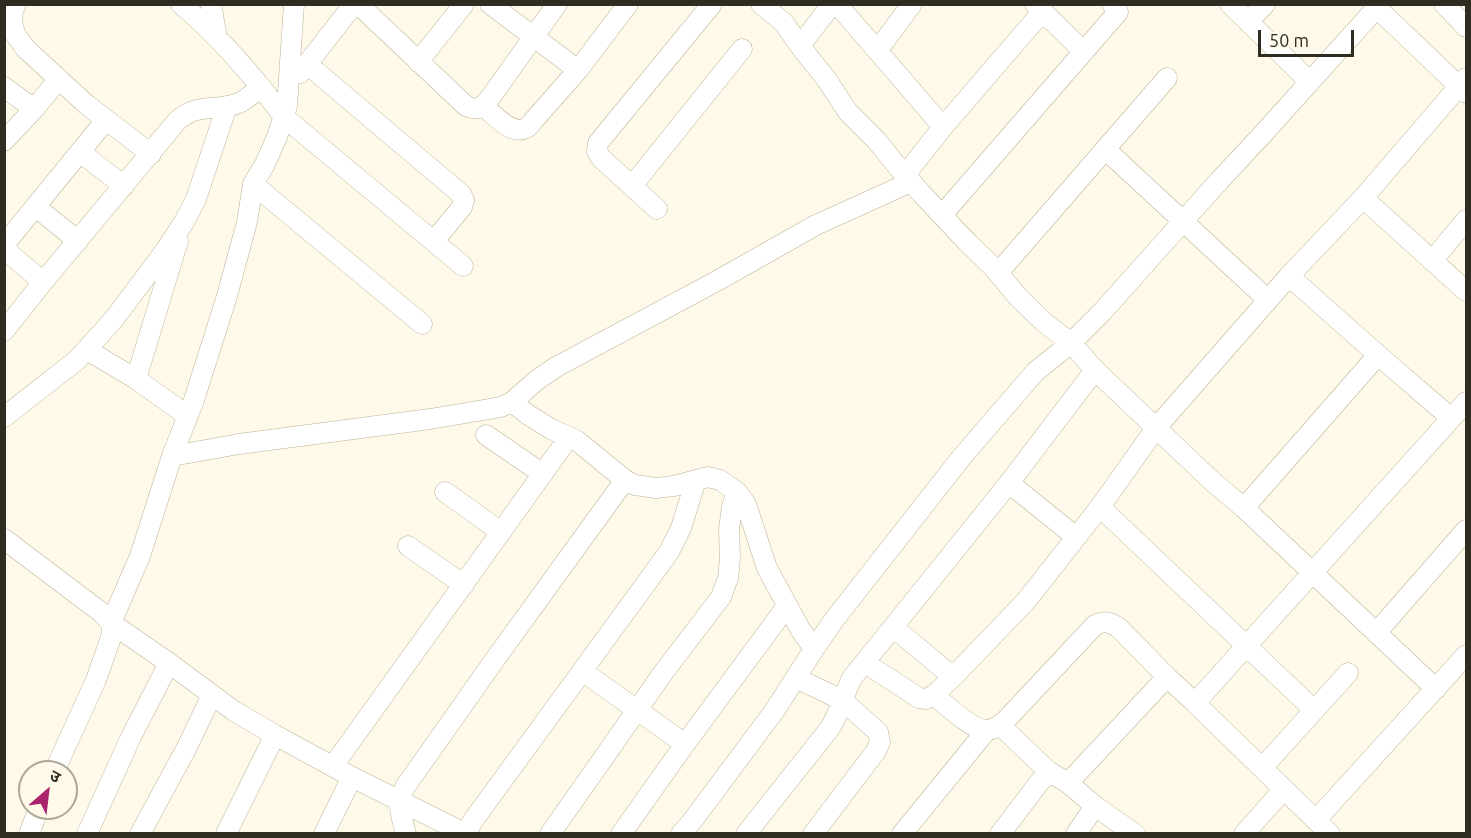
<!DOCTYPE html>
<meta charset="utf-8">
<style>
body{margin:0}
#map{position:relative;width:1471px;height:838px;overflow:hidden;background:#fef9e8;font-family:Ubuntu,"Noto Sans Devanagari",sans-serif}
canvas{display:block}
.frame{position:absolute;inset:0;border:6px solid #2f2c22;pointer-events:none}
.north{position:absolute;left:18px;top:760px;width:60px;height:60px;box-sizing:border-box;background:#fef9e8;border:2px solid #aba799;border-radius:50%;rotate:28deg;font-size:16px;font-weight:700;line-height:24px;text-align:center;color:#2f2c22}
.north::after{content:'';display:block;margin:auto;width:21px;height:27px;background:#a9236d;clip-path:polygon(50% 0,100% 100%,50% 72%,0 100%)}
.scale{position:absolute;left:1258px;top:30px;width:96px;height:27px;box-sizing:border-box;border:3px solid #2f2c22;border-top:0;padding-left:8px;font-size:18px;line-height:21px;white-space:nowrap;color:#2f2c22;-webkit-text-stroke:4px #fef9e8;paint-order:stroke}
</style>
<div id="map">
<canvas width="1471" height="838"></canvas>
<div class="frame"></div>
<div class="north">उ</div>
<div class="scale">50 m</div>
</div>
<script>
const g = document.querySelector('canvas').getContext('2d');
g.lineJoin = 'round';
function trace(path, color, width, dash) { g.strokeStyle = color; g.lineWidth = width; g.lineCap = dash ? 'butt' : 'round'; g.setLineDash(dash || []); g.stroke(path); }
const minor = new Path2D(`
 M 16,4 L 13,11 L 12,21 L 15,34 L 26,49 L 87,105 L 151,154
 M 181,4 C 220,37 254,77 284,117 L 463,266
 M 211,4 L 217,38
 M 294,4 L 287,106 L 277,137 L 265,164 L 253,184 L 247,222 L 227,296 L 194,400 L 172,456 L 140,556 L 111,623 L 169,663 L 234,711 L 275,735 L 352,777 L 456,829 L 467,834
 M 358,4 L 466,106 C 478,111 482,108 490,98 L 557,4
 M 490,4 L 578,70
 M 761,4 L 784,23 L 800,46
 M 832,4 L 800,46 L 827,80 L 848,112 L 877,141 L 897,166 L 921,193 L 967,242 L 993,267 L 1018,297 L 1046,324 L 1071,343 L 1095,370 L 1212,481 L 1244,508 L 1436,689
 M 837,4 L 943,127
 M 1035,4 L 1083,51
 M 1230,4 L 1310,82
 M 1444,4 L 1466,27
 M 1377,8 L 1466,93
 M 1248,22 L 1265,4
 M 877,51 L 912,4
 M 418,62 L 464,4
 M 307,64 L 461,194 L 464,200 L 462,207 L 434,241
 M 300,73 L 354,4
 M 4,87 L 34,109
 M 483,106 C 494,114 511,136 526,128 C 529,127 531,124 533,121 L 578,70 L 628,4
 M 4,141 L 34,109 L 59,79
 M 1105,149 L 1268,300
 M 80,152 L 124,186
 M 905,175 L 943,127 L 1042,12
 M 253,184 L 422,324
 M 632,186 L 742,49
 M 1363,198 L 1466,291
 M 36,207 L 78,241
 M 657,209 L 601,158 L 597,151 L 598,143 L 712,4
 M 942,215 L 1118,12 L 1112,4
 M 4,245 L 106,120
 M 4,249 L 43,282
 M 1432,261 L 1466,220
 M 998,273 L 1167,78
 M 1289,276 L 1378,355 L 1451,418
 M 4,331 L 43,282 L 177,121 C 198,101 219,113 241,102 C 248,98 255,92 261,87
 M 87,350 L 136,379 L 188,416
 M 136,379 L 178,241
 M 512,402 L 527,414 L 551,429 L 576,440 L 625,480 L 635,485 L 656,488 L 674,486 L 708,477 L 720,480 L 737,492 L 746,504 L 767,568 L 800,629 L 814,649
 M 4,417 L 77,360 L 114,319 L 165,251 L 184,222 L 196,199 L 227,106
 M 486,435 L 543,474
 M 172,456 L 239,444 L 430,419 L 501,407 L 512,402 L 537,380 L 556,367 L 715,282 L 816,225 L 911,182
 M 1009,483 L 1076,537
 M 445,492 L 501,532
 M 1100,507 L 1314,710
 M 1244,508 L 1378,355
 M 4,539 L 102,613 L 111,623 L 112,634 L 109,643 L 96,680 L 54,772
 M 408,546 L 464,585
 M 893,627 L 953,677
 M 1376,633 L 1466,530
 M 865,663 L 919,698 L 926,699 L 934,695 L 953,677 L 1026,601 L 1100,507 L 1156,428 L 1289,276 L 1363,198 L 1466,78
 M 582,671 L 685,744
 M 796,678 L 842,700 L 878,732 L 880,742 L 876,751 L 813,834
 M 934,695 C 945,704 973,731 987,730 C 994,730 999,725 1005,721 L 1095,625 C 1105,620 1110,622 1119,628 L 1167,677
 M 1000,725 L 1048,771 L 1068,783 L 1095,806 L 1135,834
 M 333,766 L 569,437
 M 1262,768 L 1348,673
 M 1068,783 L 1167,677 L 1195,703
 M 1316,820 L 1466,655
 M 29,834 L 39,808
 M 87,834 L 131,737 L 169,663
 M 140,834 L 186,749 L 212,695
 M 226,834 L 275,735
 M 324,834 L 352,777
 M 406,834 C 401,814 396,806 405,787 L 496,658 L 625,480
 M 466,834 L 472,822 L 669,552 L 681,528 L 696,480
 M 550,834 L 663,673 L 721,597 L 728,578 L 730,559 L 729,529 L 732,507 L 737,492
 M 621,834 L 685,744 L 787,606
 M 681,834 L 693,820 L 775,710 L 814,649 L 834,620 L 961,458 L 1035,372 L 1071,343 L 1103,311 L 1219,181 L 1262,135 L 1380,4
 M 746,834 L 830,728 C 840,712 844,694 852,678 L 1009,483 L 1095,370
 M 902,834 L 986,731
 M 1000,834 L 1048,771
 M 1076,834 L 1095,806
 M 1244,834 L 1284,789
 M 1330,834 L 1195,703 L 1466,402`);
trace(minor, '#bab297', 21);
trace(minor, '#fff', 20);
</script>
